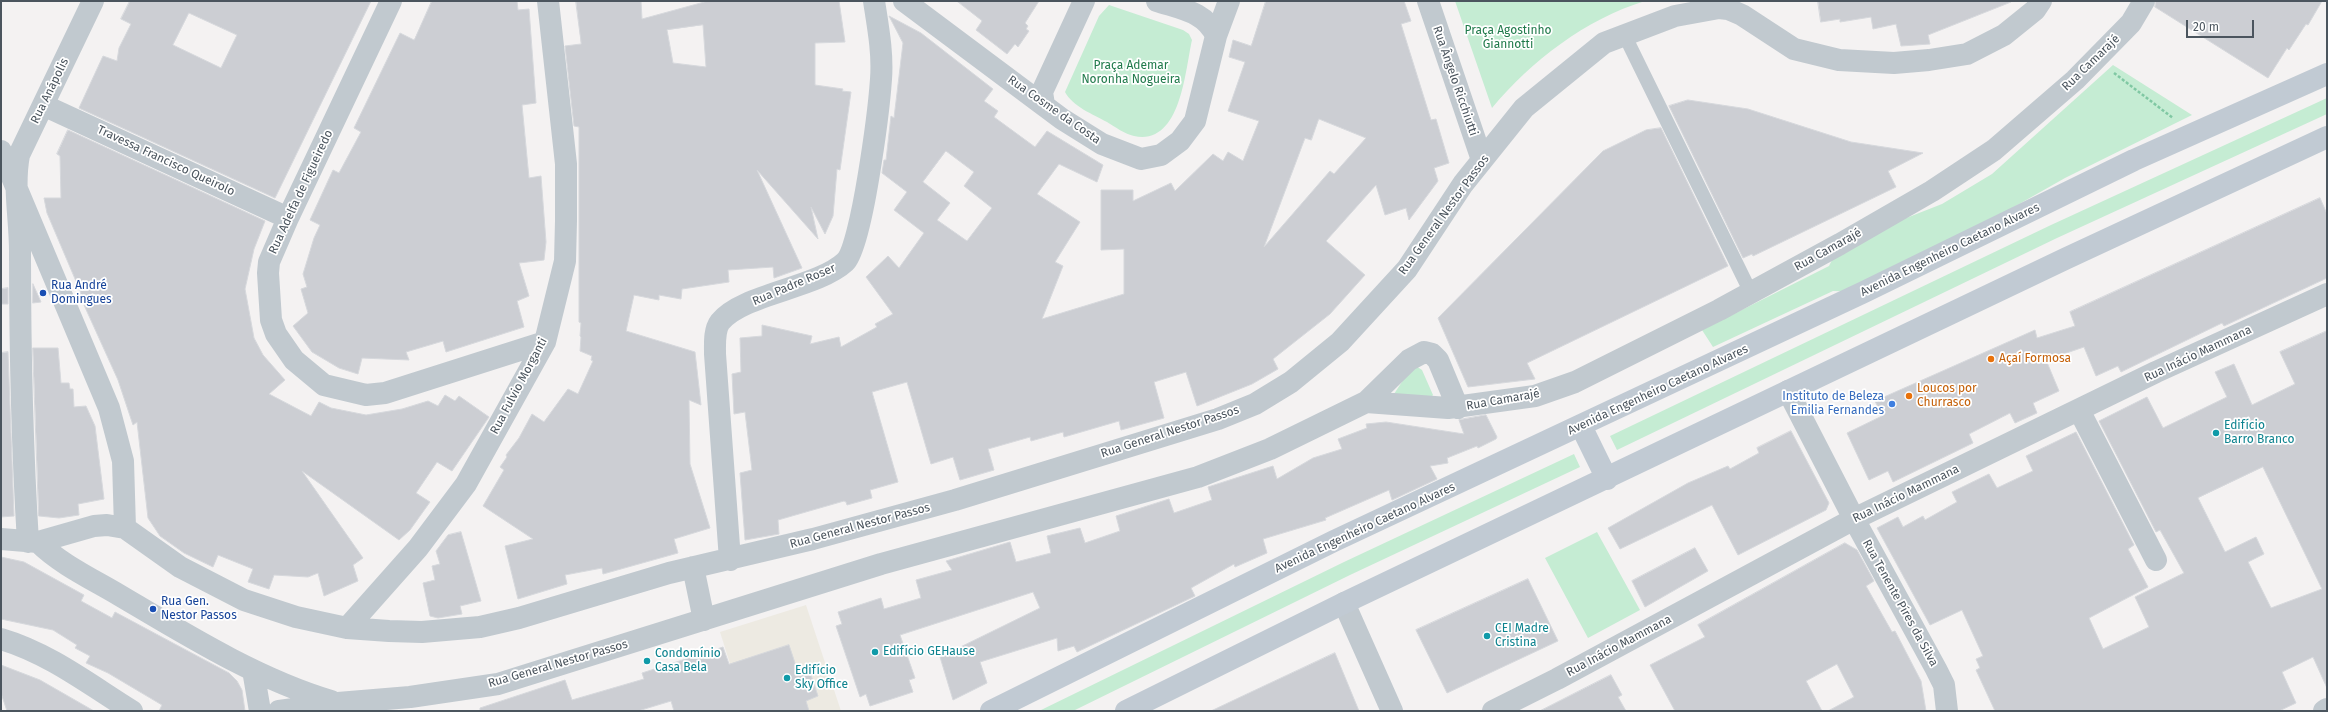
<!DOCTYPE html>
<meta charset="utf-8">
<style>
body{margin:0}
#map{position:relative;width:2328px;height:712px;overflow:hidden;background:#f4f2f2;font-family:"Fira Sans",sans-serif}
canvas{display:block}
.frame{position:absolute;inset:0;border:2px solid #4b555e;pointer-events:none}
.scale{position:absolute;left:2186px;top:20px;width:68px;height:18px;box-sizing:border-box;border:2px solid #4b555e;border-top:0;padding-left:5px;font-size:12px;line-height:14px;white-space:nowrap;color:#4b555e;-webkit-text-stroke:3px #fff;paint-order:stroke}
</style>
<div id="map">
<canvas width="2328" height="712"></canvas>
<div class="frame"></div>
<div class="scale">20 m</div>
</div>
<script>
const g = document.querySelector('canvas').getContext('2d');
g.lineJoin = 'round';
function fill(path, color) { g.fillStyle = color; g.fill(path, 'evenodd'); }
function trace(path, color, width, dash) { g.strokeStyle = color; g.lineWidth = width; g.lineCap = dash ? 'butt' : 'round'; g.setLineDash(dash || []); g.stroke(path); }
function label(font, color, halo, rows, align = 'center') {
  g.font = font + ' "Fira Sans",sans-serif'; g.lineWidth = 3.5; g.setLineDash([]); g.textBaseline = 'middle'; g.strokeStyle = halo; g.fillStyle = color; for (const [text, x, y, turn = 0] of rows) {
    g.save(); g.translate(x, y); g.rotate((+turn || 0) * Math.PI / 180); g.textAlign = isNaN(turn) ? turn : align; if (halo) g.strokeText(text, 0, 0); g.fillText(text, 0, 0); g.restore();
  }
}
fill(new Path2D(`
 M 806,605 L 841,711 L 745,711 L 720,632 Z`), '#edeae2');
fill(new Path2D(`
 M 1455,1 L 1645,1 C 1586,19 1531,61 1492,108 Z
 M 1109,5 L 1183,30 L 1189,34 L 1192,40 C 1185,71 1181,146 1134,136 C 1125,134 1115,127 1107,122 C 1094,115 1072,106 1065,92 L 1099,16 Z
 M 2113,65 L 2192,115 L 2065,178 L 1864,292 L 1833,291 L 1713,347 L 1702,330 L 1829,266 L 1840,244 L 1942,204 L 1992,174 Z
 M 2327,98 L 2327,114 L 2057,238 L 1617,450 L 1610,436 L 2051,225 Z
 M 1416,366 L 1422,370 L 1433,395 L 1430,399 L 1394,394 L 1411,368 Z
 M 1574,454 L 1580,467 L 1350,575 L 1073,711 L 1039,711 L 1344,562 Z
 M 1597,532 L 1640,610 L 1588,638 L 1545,558 Z`), '#c5ecd3');
const building = new Path2D(`
 M 130,1 L 371,1 L 275,198 L 79,108 L 103,56 L 117,61 L 119,48 L 131,24 L 121,19 ZM 189,13 L 237,35 L 221,68 L 173,45 Z
 M 432,1 L 517,1 L 518,10 L 529,9 L 536,103 L 522,105 L 529,178 L 541,176 L 546,242 L 544,260 L 519,263 L 529,296 L 517,301 L 524,327 L 446,352 L 443,341 L 406,352 L 409,360 L 362,358 L 358,374 L 339,368 L 312,352 L 293,326 L 308,313 L 301,289 L 307,287 L 303,274 L 314,238 L 320,225 L 310,220 L 333,170 L 339,173 L 361,132 L 354,128 L 400,33 L 414,40 Z
 M 576,1 L 641,1 L 642,19 L 708,1 L 839,1 L 845,42 L 815,43 L 815,85 L 843,89 L 842,91 L 851,92 L 840,170 L 837,169 L 833,216 L 825,234 L 811,207 L 818,239 L 757,170 L 802,268 L 774,278 L 773,267 L 728,270 L 729,282 L 682,289 L 681,299 L 659,295 L 659,300 L 634,295 L 626,331 L 695,352 L 701,405 L 689,400 L 690,464 L 710,528 L 674,539 L 678,553 L 603,574 L 602,568 L 565,575 L 567,584 L 518,599 L 505,546 L 533,539 L 483,506 L 504,470 L 500,467 L 507,457 L 506,455 L 519,438 L 532,414 L 544,422 L 568,389 L 578,394 L 593,361 L 591,360 L 592,356 L 580,351 L 581,337 L 580,336 L 581,323 L 579,322 L 579,127 L 574,126 L 565,46 L 581,44 ZM 703,25 L 706,67 L 673,63 L 667,30 Z
 M 957,1 L 1039,1 L 1025,23 L 1028,26 L 1026,29 L 1029,31 L 1018,47 L 1015,44 L 1007,54 L 976,30 L 982,21 Z
 M 1266,1 L 1404,1 L 1411,21 L 1401,24 L 1431,120 L 1436,119 L 1449,163 L 1434,168 L 1438,181 L 1409,220 L 1406,208 L 1385,215 L 1376,185 L 1326,241 L 1365,275 L 1330,314 L 1273,359 L 1278,369 L 1252,384 L 1197,406 L 1186,372 L 1154,382 L 1164,418 L 1121,430 L 1119,421 L 1064,437 L 1063,432 L 1031,441 L 1030,437 L 988,449 L 994,470 L 960,480 L 953,457 L 931,464 L 907,382 L 872,392 L 898,482 L 870,490 L 872,498 L 847,505 L 846,502 L 844,501 L 778,520 L 779,534 L 745,540 L 740,473 L 752,470 L 745,412 L 734,414 L 732,374 L 741,372 L 740,338 L 762,336 L 762,325 L 812,336 L 810,344 L 839,337 L 841,347 L 877,327 L 875,324 L 893,314 L 866,277 L 888,256 L 899,268 L 924,233 L 894,210 L 907,192 L 882,173 L 884,160 L 886,160 L 891,116 L 894,118 L 903,43 L 889,16 L 921,33 L 993,89 L 984,101 L 998,111 L 994,117 L 1035,147 L 1047,131 L 1103,165 L 1097,182 L 1059,164 L 1037,194 L 1080,222 L 1055,262 L 1063,266 L 1042,319 L 1124,294 L 1124,249 L 1101,250 L 1101,190 L 1133,190 L 1133,201 L 1171,183 L 1175,191 L 1213,154 L 1223,161 L 1228,152 L 1243,161 L 1259,121 L 1228,111 L 1245,62 L 1229,57 L 1233,40 L 1251,46 ZM 1319,119 L 1366,138 L 1334,174 L 1330,171 L 1264,247 L 1305,138 L 1311,140 ZM 946,151 L 974,172 L 964,186 L 992,208 L 967,241 L 937,220 L 950,203 L 923,182 Z
 M 1818,1 L 2011,1 L 2011,2 L 1928,35 L 1930,44 L 1901,46 L 1896,24 L 1873,29 L 1871,17 L 1840,22 L 1840,19 L 1821,22 Z
 M 2156,1 L 2322,1 L 2308,25 L 2306,24 L 2289,50 L 2287,48 L 2268,78 L 2155,7 Z
 M 1688,100 L 1748,109 L 1851,142 L 1923,153 L 1888,171 L 1896,187 L 1753,256 L 1752,254 L 1743,258 L 1669,106 Z
 M 1661,128 L 1728,266 L 1527,363 L 1535,379 L 1468,387 L 1438,318 L 1603,151 L 1646,130 Z
 M 68,130 L 265,221 L 254,249 L 245,289 L 254,338 L 263,355 L 285,380 L 269,394 L 311,416 L 319,402 L 331,408 L 366,415 L 402,409 L 428,401 L 438,406 L 445,395 L 455,401 L 459,396 L 489,417 L 452,471 L 437,462 L 416,493 L 430,502 L 410,530 L 399,540 L 302,471 L 363,558 L 353,565 L 358,581 L 324,596 L 318,573 L 308,577 L 274,575 L 269,589 L 248,582 L 253,569 L 218,555 L 213,567 L 184,553 L 160,536 L 148,518 L 137,422 L 133,425 L 118,380 L 79,294 L 81,293 L 47,213 L 44,198 L 61,198 L 60,156 L 57,154 Z
 M 2320,198 L 2327,214 L 2327,278 L 2224,326 L 2222,323 L 2121,372 L 2118,366 L 2096,376 L 2084,347 L 2046,360 L 2059,391 L 2033,403 L 2037,413 L 2015,423 L 2010,413 L 1969,434 L 1973,443 L 1893,482 L 1888,471 L 1869,480 L 1847,433 L 1882,416 L 1875,401 L 2035,330 L 2037,338 L 2075,326 L 2070,312 Z
 M 33,284 L 41,302 L 33,303 Z
 M 8,288 L 8,304 L 1,304 L 1,289 Z
 M 2327,331 L 2327,688 L 2313,657 L 2282,672 L 2296,703 L 2279,711 L 1995,711 L 1976,670 L 1980,668 L 1976,659 L 1983,656 L 1962,610 L 1930,625 L 1877,528 L 1898,517 L 1903,527 L 1923,516 L 1925,520 L 1957,502 L 1952,492 L 1989,474 L 1997,488 L 2033,471 L 2026,456 L 2076,432 L 2134,545 L 2128,549 L 2148,587 L 2089,618 L 2103,649 L 2149,627 L 2135,597 L 2184,573 L 2160,530 L 2156,532 L 2099,421 L 2147,397 L 2163,428 L 2227,397 L 2215,372 L 2234,364 L 2252,405 L 2295,384 L 2280,352 ZM 2263,467 L 2322,589 L 2271,608 L 2248,562 L 2264,554 L 2256,537 L 2225,552 L 2198,498 Z
 M 33,348 L 58,348 L 61,383 L 69,383 L 70,389 L 73,389 L 74,407 L 86,406 L 95,426 L 104,499 L 78,504 L 79,515 L 59,518 L 39,516 Z
 M 8,352 L 14,516 L 1,517 L 1,353 Z
 M 1486,415 L 1497,437 L 1496,439 L 1478,448 L 1477,446 L 1447,458 L 1448,463 L 1430,466 L 1437,479 L 1392,500 L 1389,490 L 1325,518 L 1326,520 L 1263,539 L 1267,553 L 1235,567 L 1234,564 L 1191,588 L 1195,596 L 1077,652 L 1074,646 L 1058,651 L 1057,638 L 980,662 L 987,683 L 953,700 L 940,657 L 1040,608 L 1033,592 L 900,635 L 915,678 L 909,680 L 913,692 L 870,706 L 866,694 L 860,697 L 836,626 L 842,624 L 838,612 L 881,598 L 884,609 L 921,598 L 916,580 L 952,570 L 946,561 L 1010,542 L 1016,562 L 1051,553 L 1047,536 L 1080,528 L 1085,543 L 1120,531 L 1116,516 L 1169,499 L 1174,513 L 1212,500 L 1208,487 L 1273,466 L 1277,479 L 1313,458 L 1342,449 L 1338,439 L 1367,428 L 1366,424 L 1386,422 L 1464,434 L 1459,420 Z
 M 1791,431 L 1829,503 L 1826,510 L 1738,555 L 1712,505 L 1620,549 L 1608,528 L 1688,483 L 1728,466 L 1730,469 L 1759,453 L 1757,448 Z
 M 461,532 L 481,601 L 460,606 L 462,614 L 438,618 L 430,616 L 423,583 L 435,580 L 432,566 L 440,564 L 436,551 L 448,535 Z
 M 1845,543 L 1857,550 L 1874,581 L 1866,586 L 1892,632 L 1895,631 L 1921,681 L 1926,711 L 1828,711 L 1854,697 L 1837,664 L 1806,681 L 1822,711 L 1675,711 L 1650,665 L 1705,637 L 1698,625 Z
 M 1695,548 L 1708,571 L 1645,607 L 1632,581 Z
 M 1,557 L 24,562 L 84,595 L 81,601 L 112,618 L 115,612 L 229,673 L 237,681 L 242,690 L 245,711 L 159,711 L 162,705 L 108,673 L 86,663 L 90,656 L 75,648 L 77,645 L 53,630 L 1,619 Z
 M 1528,579 L 1558,641 L 1447,693 L 1416,630 Z
 M 789,645 L 799,675 L 810,672 L 818,696 L 806,701 L 809,711 L 674,711 L 671,701 L 638,711 L 480,711 L 480,708 L 565,680 L 572,700 L 644,679 L 642,673 L 723,647 L 729,664 Z
 M 1335,653 L 1359,711 L 1211,711 L 1249,693 Z
 M 1,665 L 40,680 L 94,711 L 7,711 L 1,693 Z
 M 1611,675 L 1622,695 L 1618,697 L 1626,711 L 1540,711 Z`);
fill(building, '#ccced3');
trace(building, '#d6d8dc', 1);
trace(new Path2D(`
 M 2114,73 L 2173,118`), '#80c8a3', 2.5, [3, 2]);
trace(new Path2D(`
 M 1624,34 L 1751,293`), '#c1c9cf', 14);
trace(new Path2D(`
 M 391,1 L 288,218 L 269,262 L 268,273 L 271,320 L 276,334 L 294,360 L 324,385 L 366,395 L 385,393 L 545,342
 M 904,1 L 1062,119 L 1102,144 L 1141,159 L 1161,155 L 1180,141 L 1195,121 L 1216,36 L 1229,1
 M 1157,1 C 1181,9 1206,12 1216,36
 M 1428,1 L 1482,160
 M 43,105 L 288,218
 M 1044,105 L 1042,92 L 1084,1
 M 1,151 L 109,408 L 123,461 L 125,528
 M 1788,391 L 1854,519 L 1936,669 L 1944,685 L 1947,711
 M 1366,402 L 1448,408 L 1535,396 L 1575,382 L 1719,310 L 1840,244 L 1932,191 L 1994,150 L 2075,80 L 2131,23 L 2144,1
 M 2079,410 L 2156,560
 M 1,539 L 38,542 L 94,526 L 107,525 L 125,528 L 180,567 L 244,600 L 296,617 L 347,628 L 389,631 L 422,632 L 480,627 L 519,618 L 669,573 L 813,539 L 955,500 L 1218,419 L 1255,404 L 1291,382 L 1340,342 L 1407,269 L 1463,184 L 1524,108 L 1604,43 L 1675,16 L 1719,8 L 1728,9 L 1742,15 L 1794,49 L 1839,60 L 1894,63 L 1929,60 L 1967,54 L 2004,35 L 2035,10 L 2041,1
 M 28,542 C 22,445 20,348 20,251 C 20,219 13,187 19,155 L 93,1
 M 38,542 C 60,564 92,579 119,595 C 185,634 257,679 331,701
 M 730,560 L 715,354 C 715,344 714,330 720,322 C 742,294 817,288 845,262 C 862,247 879,108 881,79 C 883,53 878,27 874,1
 M 693,567 L 704,620
 M 1344,603 L 1392,711
 M 347,628 L 418,548 L 466,484 L 545,342 L 565,261 L 566,221 L 566,164 L 548,1
 M 1,639 C 49,653 90,685 132,711
 M 253,670 L 260,711
 M 279,711 L 338,703 L 410,697 L 498,684 L 881,564 L 1198,477 L 1270,449 L 1366,402 L 1409,360 L 1424,352 L 1432,354 L 1438,360 L 1458,408
 M 1493,711 L 1557,679 L 1854,519 L 2156,372 L 2327,294
 M 2324,711 L 2327,709`), '#c1c9cf', 22);
trace(new Path2D(`
 M 1581,426 L 1607,479
 M 991,711 L 1334,541 L 1864,292 L 2134,160 L 2327,74
 M 1126,711 L 1344,603 L 2067,258 L 2327,137`), '#c1cad3', 22);
for (const [x, y, r, color] of [
 [43,293,4,"#1a4fb4"],
 [1991,359,4,"#e8710a"],
 [1909,396,4,"#e8710a"],
 [1892,404,4,"#3f7fe0"],
 [2216,433,4,"#0f9aa8"],
 [153,609,4,"#1a4fb4"],
 [1487,636,4,"#0f9aa8"],
 [875,652,4,"#0f9aa8"],
 [647,661,4,"#0f9aa8"],
 [787,678,4,"#0f9aa8"]
]) { const dot = new Path2D(); dot.arc(x, y, r, 0, 2 * Math.PI); g.fillStyle = color; g.fill(dot); trace(dot, '#fff', 1.5); }
label('12px', '#207a4b', '#fff', [
 ["Praça Agostinho",1508,31],
 ["Giannotti",1508,45],
 ["Praça Ademar",1131,66],
 ["Noronha Nogueira",1131,80]
]);
label('12px', '#4b555e', '#fff', [
 ["Rua Camarajé",2091,63,-44],
 ["Rua Ângelo Ricchiutti",1455,81,71],
 ["Rua Anápolis",50,91,-64],
 ["Rua Cosme da Costa",1054,110,35],
 ["Travessa Francisco Queirolo",166,161,25],
 ["Rua Adelfa de Figueiredo",301,192,-65],
 ["Rua General Nestor Passos",1444,215,-54],
 ["Rua Camarajé",1828,250,-29],
 ["Avenida Engenheiro Caetano Alvares",1950,250,-26],
 ["Rua Padre Roser",794,285,-23],
 ["Rua Inácio Mammana",2198,354,-25],
 ["Rua Fulvio Morganti",519,386,-62],
 ["Avenida Engenheiro Caetano Alvares",1658,390,-25],
 ["Rua Camarajé",1503,400,-10],
 ["Rua General Nestor Passos",1170,432,-18],
 ["Rua Inácio Mammana",1906,494,-26],
 ["Rua General Nestor Passos",860,526,-15],
 ["Avenida Engenheiro Caetano Alvares",1365,528,-25],
 ["Rua Tenente Píres da Silva",1900,603,61],
 ["Rua Inácio Mammana",1619,646,-28],
 ["Rua General Nestor Passos",558,664,-16]
]);
label('12px', '#164399', '#fff', [
 ["Rua André",51,286],
 ["Domingues",51,300],
 ["Rua Gen.",161,602],
 ["Nestor Passos",161,616]
], 'left');
label('12px', '#c56008', '#fff', [
 ["Açaí Formosa",1999,359],
 ["Loucos por",1917,389],
 ["Churrasco",1917,403]
], 'left');
label('12px', '#366cbe', '#fff', [
 ["Instituto de Beleza",1884,397],
 ["Emilia Fernandes",1884,411]
], 'right');
label('12px', '#0d838f', '#fff', [
 ["Edifício",2224,426],
 ["Barro Branco",2224,440],
 ["CEI Madre",1495,629],
 ["Cristina",1495,643],
 ["Edifício GEHause",883,652],
 ["Condomínio",655,654],
 ["Casa Bela",655,668],
 ["Edifício",795,671],
 ["Sky Office",795,685]
], 'left');
</script>
